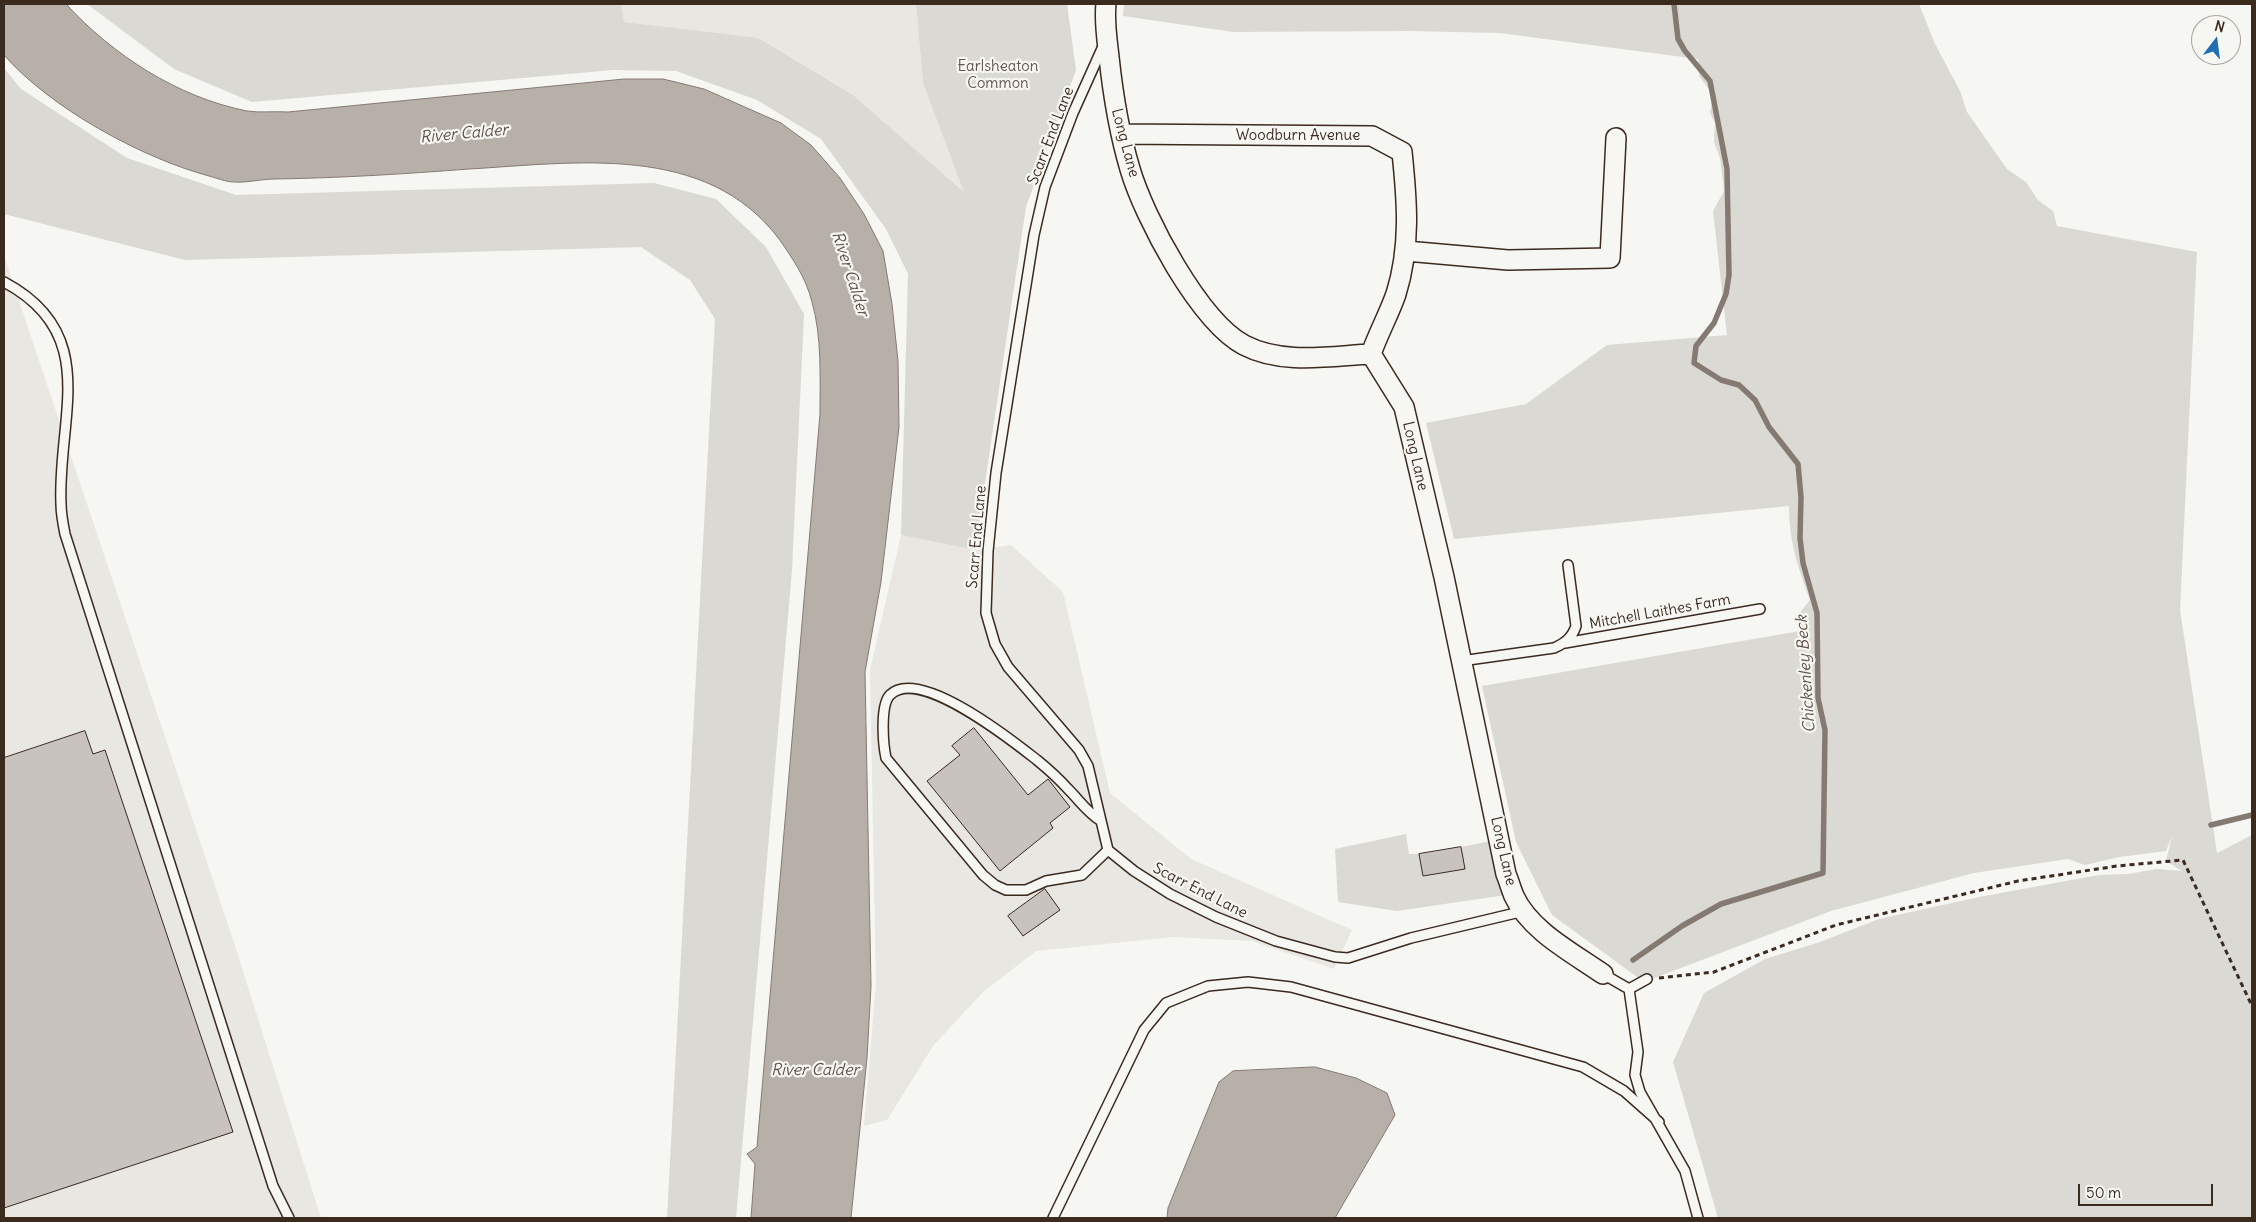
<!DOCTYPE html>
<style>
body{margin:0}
#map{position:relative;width:2256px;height:1222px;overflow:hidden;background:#f6f6f2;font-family:Delius,sans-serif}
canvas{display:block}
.frame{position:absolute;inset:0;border:5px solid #3b2a1e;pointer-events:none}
.north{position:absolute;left:2191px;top:15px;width:50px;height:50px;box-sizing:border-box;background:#f6f6f2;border:1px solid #aba49d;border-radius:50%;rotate:15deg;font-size:14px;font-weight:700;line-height:20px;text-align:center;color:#3b2a1e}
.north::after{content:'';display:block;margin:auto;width:18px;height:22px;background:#1f6fb2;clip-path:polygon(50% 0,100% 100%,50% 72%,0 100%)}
.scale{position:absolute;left:2078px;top:1184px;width:135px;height:22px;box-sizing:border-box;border:2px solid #3b2a1e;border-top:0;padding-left:6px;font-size:15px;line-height:18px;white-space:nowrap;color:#3b2a1e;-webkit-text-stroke:4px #f6f6f2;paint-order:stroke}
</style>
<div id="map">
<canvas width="2256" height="1222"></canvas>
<div class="frame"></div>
<div class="north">N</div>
<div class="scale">50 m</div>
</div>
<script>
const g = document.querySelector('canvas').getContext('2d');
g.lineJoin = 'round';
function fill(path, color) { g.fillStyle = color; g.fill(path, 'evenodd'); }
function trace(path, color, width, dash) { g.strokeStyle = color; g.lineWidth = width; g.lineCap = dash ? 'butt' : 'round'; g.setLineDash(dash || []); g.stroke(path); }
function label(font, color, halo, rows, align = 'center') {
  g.font = font + ' Delius,sans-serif'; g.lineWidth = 4.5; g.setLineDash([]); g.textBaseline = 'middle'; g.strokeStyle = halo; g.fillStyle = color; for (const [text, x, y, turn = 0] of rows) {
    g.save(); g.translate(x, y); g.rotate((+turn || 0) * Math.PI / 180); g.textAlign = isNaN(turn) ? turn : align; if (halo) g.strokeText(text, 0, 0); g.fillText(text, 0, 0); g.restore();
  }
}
fill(new Path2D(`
 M 621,4 L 916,4 L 923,83 L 965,193 L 853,95 L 758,39 L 624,22 Z
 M 4,256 L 235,946 L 321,1218 L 4,1218 Z
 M 901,535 L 975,550 L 1011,545 L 1063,592 L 1110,793 L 1191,859 L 1352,930 L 1334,969 L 1252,941 L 1173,937 L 1036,951 L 983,992 L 933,1046 L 887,1120 L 864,1126 L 876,983 L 870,670 Z`), '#e8e7e2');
fill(new Path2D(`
 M 87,4 L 621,4 L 624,22 L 758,38 L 853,95 L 964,192 L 923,83 L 916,4 L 1067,4 L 1076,70 L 1026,207 L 975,550 L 901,535 L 908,274 L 886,229 L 821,139 L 757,100 L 676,71 L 613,70 L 252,102 L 174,69 Z
 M 1124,4 L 1919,4 L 1935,44 L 1960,91 L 1967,112 L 2007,169 L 2026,182 L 2038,200 L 2053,211 L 2057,226 L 2197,252 L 2180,610 L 2217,853 L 2252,835 L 2252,1218 L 1718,1218 L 1673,1062 L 1704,993 L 1765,959 L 1820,942 L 1879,919 L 1979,897 L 2099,875 L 2128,874 L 2157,869 L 2182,871 L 2166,861 L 2172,836 L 2166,851 L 2119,857 L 2085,865 L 2068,859 L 1974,873 L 1831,911 L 1644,982 L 1552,915 L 1516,842 L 1482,686 L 1800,631 L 1801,611 L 1810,600 C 1798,567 1789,542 1789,506 L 1454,539 L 1426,423 L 1526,404 L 1607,345 L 1727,335 L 1713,211 L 1724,191 L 1720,158 L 1714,142 L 1715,123 L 1710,113 L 1713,95 L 1699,76 L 1698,59 L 1500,33 L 1409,31 L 1233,32 L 1123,16 Z
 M 4,68 L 21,89 L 127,158 L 236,195 L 654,183 L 716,199 L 766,247 L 804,314 L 792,570 L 736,1218 L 667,1218 L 715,319 L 690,280 L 641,247 L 185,260 L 4,214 Z
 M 1406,834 L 1409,854 L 1419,854 L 1423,876 L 1464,869 L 1461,847 L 1496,840 L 1506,895 L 1397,911 L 1338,902 L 1335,849 Z`), '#dad9d3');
const water = new Path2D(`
 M 4,4 L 66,4 C 113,55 177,97 247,111 C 260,113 275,111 288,112 L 624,79 L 663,79 L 704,89 L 781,123 L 811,145 L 840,178 L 864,214 L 883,251 L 892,304 L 898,361 L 899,427 L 881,582 L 865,672 L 871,986 L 867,1058 L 851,1218 L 751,1218 L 755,1164 L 747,1154 L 757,1147 L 820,414 C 820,378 822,337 812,302 C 806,278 793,259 779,239 C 706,142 575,163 469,169 C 404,174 340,178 275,179 C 261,179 247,183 234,182 C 226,182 217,178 209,176 C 142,158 50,108 4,55 Z
 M 1315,1067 L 1356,1078 L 1387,1093 L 1395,1115 L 1335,1218 L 1167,1218 L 1168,1208 L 1219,1082 L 1233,1071 Z`);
fill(water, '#b6b0a9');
trace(water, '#857a71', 1);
trace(new Path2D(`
 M 2211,825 L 2252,815
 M 1633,960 L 1682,926 L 1721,904 L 1823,873 L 1825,730 L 1818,698 L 1817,613 L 1803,563 L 1800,538 L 1801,497 L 1798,464 L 1769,427 L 1755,400 L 1739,385 L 1721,380 L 1694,363 L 1696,346 L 1714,323 L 1726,294 L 1729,275 L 1727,169 L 1710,81 L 1685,51 L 1678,39 L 1674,4`), '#857a71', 5.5);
const building = new Path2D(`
 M 974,728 L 1028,795 L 1048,779 L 1070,807 L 1050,823 L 1053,828 L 1000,871 L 927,781 L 960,755 L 952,746 Z
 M 85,731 L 93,754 L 105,750 L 233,1132 L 4,1208 L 4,758 Z
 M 1461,847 L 1465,869 L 1423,876 L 1419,854 Z
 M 1045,889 L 1060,910 L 1023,936 L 1008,916 Z`);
fill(building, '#c8c3be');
trace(building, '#3b2a1e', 1);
const service = new Path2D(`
 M 1104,44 L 1073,113 L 1045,187 L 1034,235 L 996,473 L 988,551 L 986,613 L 995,644 L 1008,667 L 1079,750 L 1088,766 L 1108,850 L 1134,871 L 1170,894 L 1216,917 L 1276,941 L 1335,957 L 1348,958 L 1411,938 L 1524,911
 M 4,282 C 102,334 57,418 61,504 C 61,514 63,524 65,534 L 273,1186 L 289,1218
 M 1565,643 L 1760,609
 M 1461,661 L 1554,648 C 1565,643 1572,638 1576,626 L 1568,565
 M 1101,821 C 1087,812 1080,801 1068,789 C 1059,779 1048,769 1037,760 C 1014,742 919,666 890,695 C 880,705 883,744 886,758 L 983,875 L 995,885 L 1006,890 L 1026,890 L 1046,881 L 1082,875 L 1108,850
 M 1603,974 L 1629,989 L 1647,979
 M 1629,989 L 1638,1052 L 1635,1075 L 1640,1092 L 1685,1171 L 1698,1218
 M 1053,1218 L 1144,1030 L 1166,1003 L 1208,986 L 1248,982 L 1291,987 L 1583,1067 L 1624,1091 L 1659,1122`);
const minor = new Path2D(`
 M 1106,4 C 1104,21 1107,39 1109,57 C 1113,95 1119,132 1130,169 C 1144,217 1199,321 1244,345 C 1282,365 1330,356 1371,354 L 1404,407 L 1444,577 L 1506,874 C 1509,881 1511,889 1514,896 C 1530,931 1573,953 1603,974
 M 1121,134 L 1372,136 L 1402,152 C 1407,200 1411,246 1396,294 C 1389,314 1378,334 1371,354
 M 1406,251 L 1508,260 L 1610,258 L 1616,138`);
trace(service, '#3b2a1e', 12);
trace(minor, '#3b2a1e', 22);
trace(new Path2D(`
 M 1659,978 L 1714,972 L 1836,925 L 2018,881 L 2117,866 L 2183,860 L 2252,1006`), '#3b2a1e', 3, [5, 4]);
trace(service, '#f6f6f2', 9);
trace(minor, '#f6f6f2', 19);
label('15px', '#63564b', '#f6f6f2', [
 ["Earlsheaton",998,67],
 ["Common",998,84]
]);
label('15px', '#3b2a1e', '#f6f6f2', [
 ["Scarr End Lane",1051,136,-69],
 ["Woodburn Avenue",1298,136],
 ["Long Lane",1125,143,75],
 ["Long Lane",1415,456,77],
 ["Scarr End Lane",977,537,-85],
 ["Mitchell Laithes Farm",1660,612,-10],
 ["Long Lane",1503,851,77],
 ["Scarr End Lane",1200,891,27]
]);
label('italic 16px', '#605248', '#f6f6f2', [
 ["River Calder",464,134,-5],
 ["River Calder",850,274,72],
 ["Chickenley Beck",1806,674,-94],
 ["River Calder",815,1070]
]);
</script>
